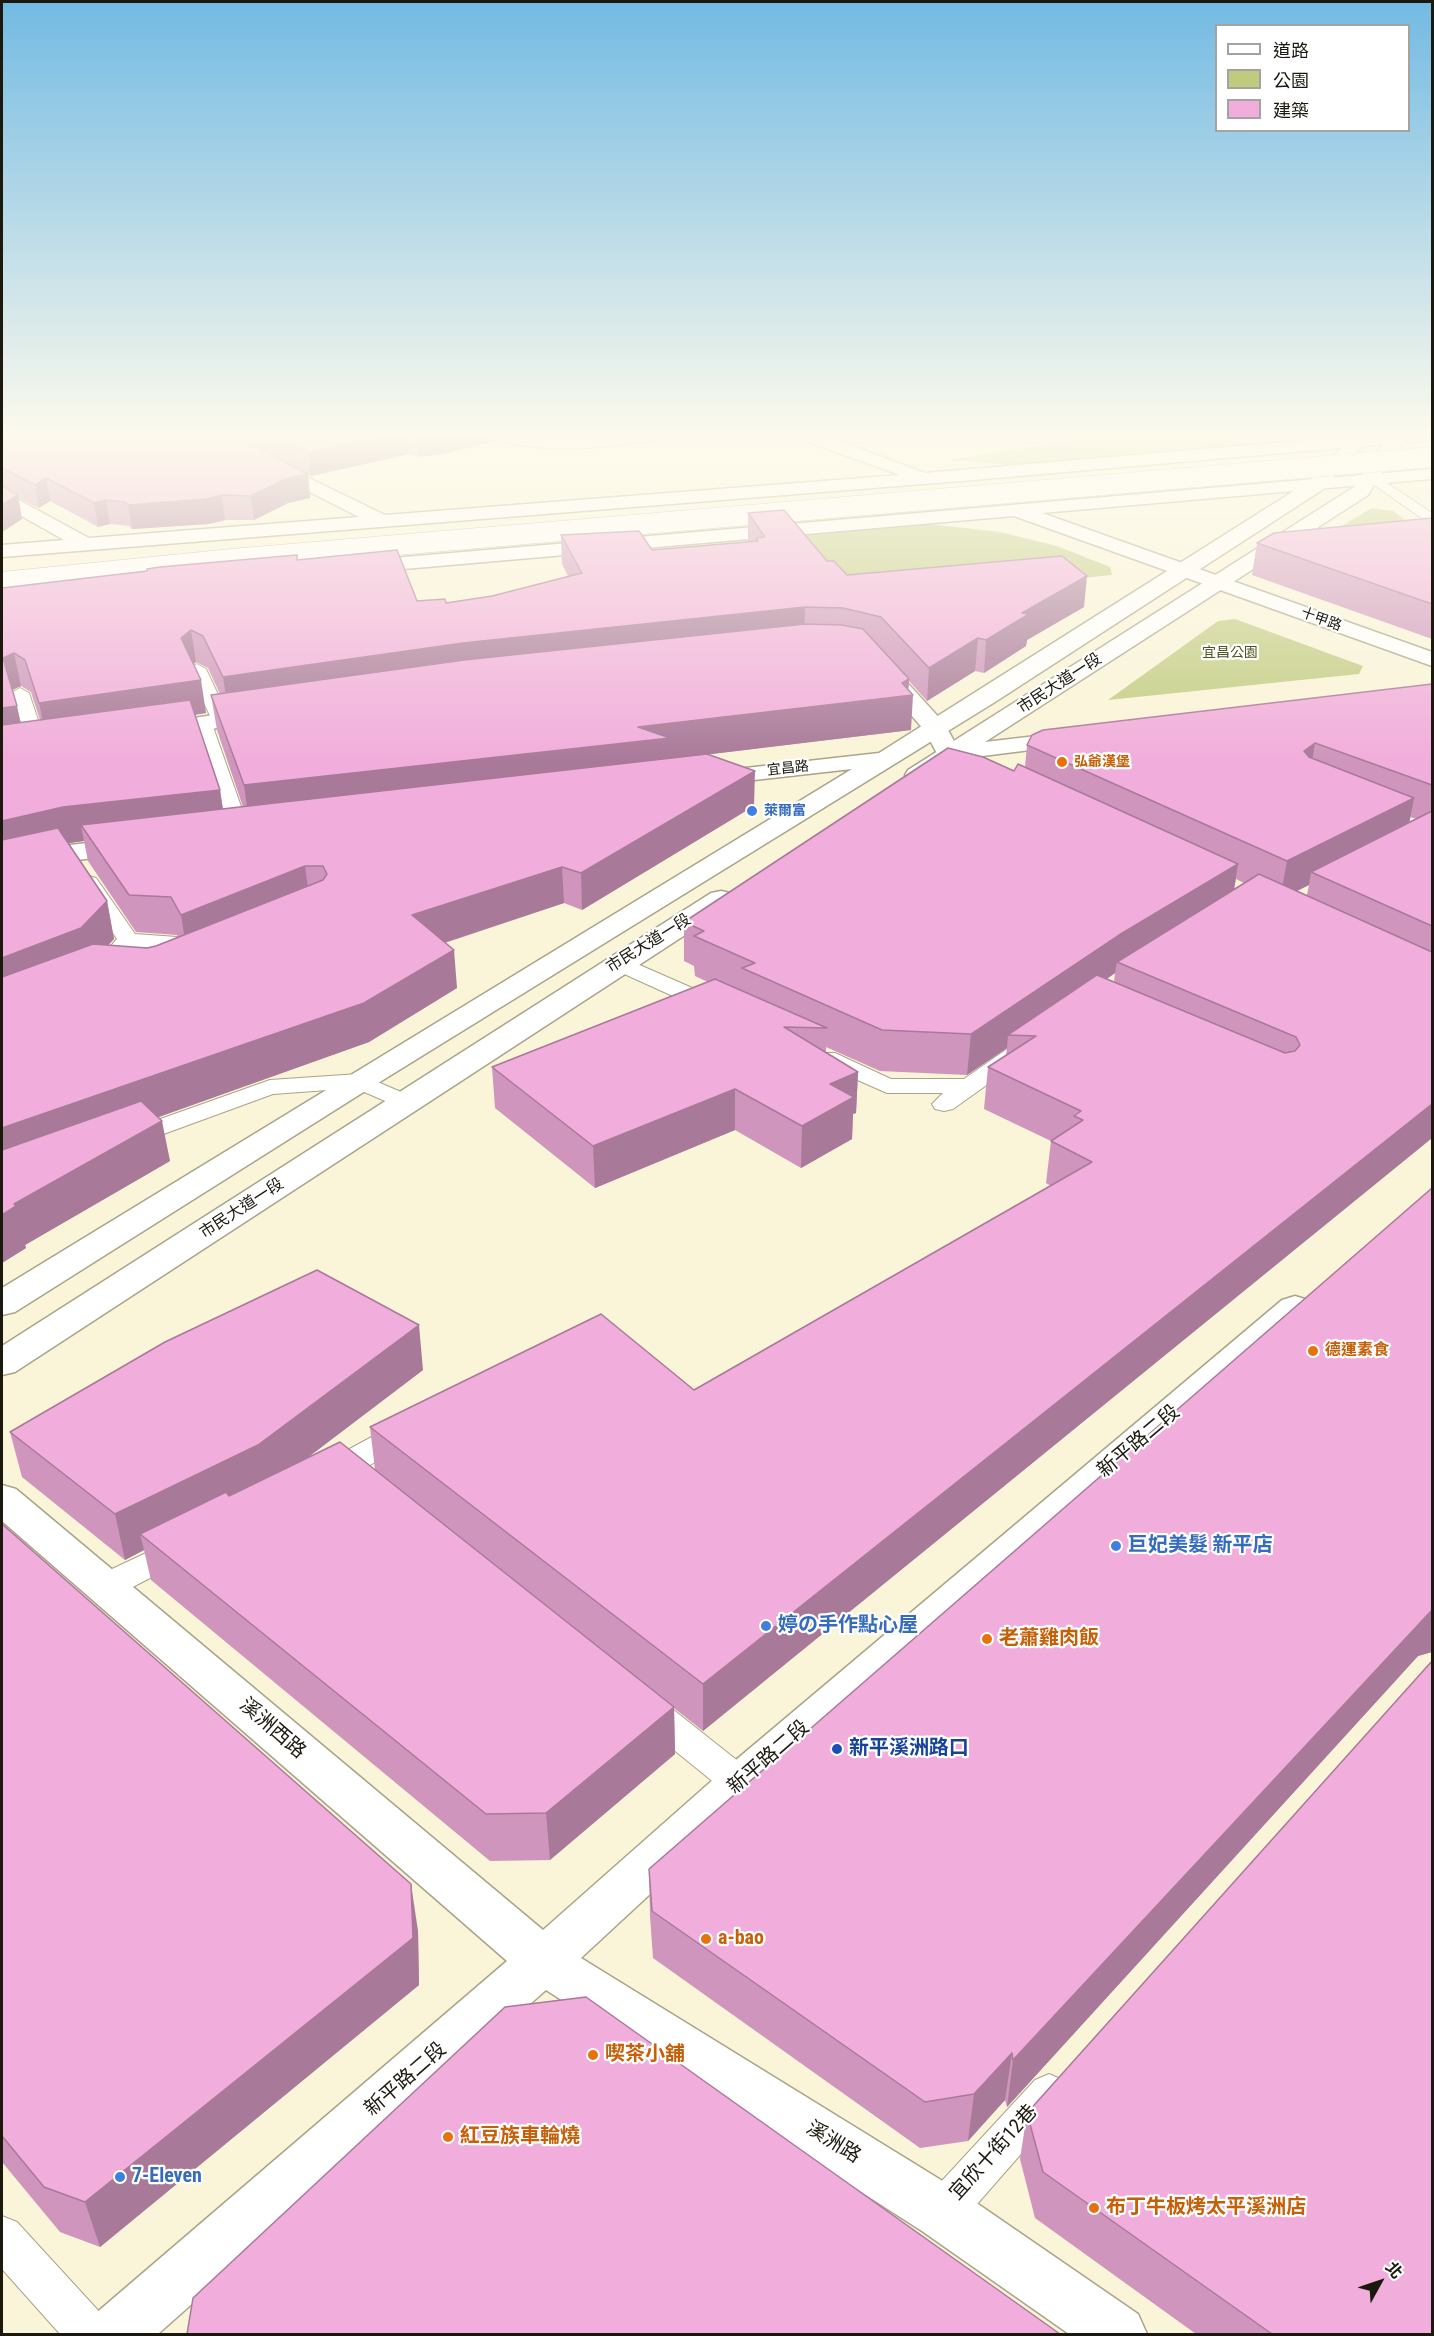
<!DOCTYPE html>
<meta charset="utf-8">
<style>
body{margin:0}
#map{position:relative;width:1434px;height:2336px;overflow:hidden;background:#faf4d8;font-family:"Roboto Condensed","Noto Sans TC",sans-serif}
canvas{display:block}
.frame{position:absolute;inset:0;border:3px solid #1b180e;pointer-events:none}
.legend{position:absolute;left:1215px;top:24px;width:195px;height:108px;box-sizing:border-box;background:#fff;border:2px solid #a4a39f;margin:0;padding:8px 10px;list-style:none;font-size:18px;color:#1b180e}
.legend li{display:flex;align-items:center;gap:12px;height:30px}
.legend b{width:30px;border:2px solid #a4a39f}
.north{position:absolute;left:1350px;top:2252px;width:60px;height:60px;-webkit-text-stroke:4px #fff;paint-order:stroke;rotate:50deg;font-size:16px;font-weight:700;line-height:24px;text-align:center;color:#1b180e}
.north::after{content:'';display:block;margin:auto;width:21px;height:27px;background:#1b180e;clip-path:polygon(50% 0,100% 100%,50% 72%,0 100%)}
</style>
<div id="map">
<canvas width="1434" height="2336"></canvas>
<div class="frame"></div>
<ul class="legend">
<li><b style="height:8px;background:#fff"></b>道路</li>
<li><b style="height:16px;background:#c1cb80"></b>公園</li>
<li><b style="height:16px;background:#f1addb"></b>建築</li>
</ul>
<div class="north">北</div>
</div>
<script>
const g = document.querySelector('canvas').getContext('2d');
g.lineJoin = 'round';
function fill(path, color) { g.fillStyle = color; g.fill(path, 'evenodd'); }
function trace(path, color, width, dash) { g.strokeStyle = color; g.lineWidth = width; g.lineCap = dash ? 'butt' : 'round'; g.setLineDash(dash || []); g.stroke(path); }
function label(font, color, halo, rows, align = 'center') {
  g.font = font + ' "Roboto Condensed","Noto Sans TC","Noto Sans JP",sans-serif'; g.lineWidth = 4.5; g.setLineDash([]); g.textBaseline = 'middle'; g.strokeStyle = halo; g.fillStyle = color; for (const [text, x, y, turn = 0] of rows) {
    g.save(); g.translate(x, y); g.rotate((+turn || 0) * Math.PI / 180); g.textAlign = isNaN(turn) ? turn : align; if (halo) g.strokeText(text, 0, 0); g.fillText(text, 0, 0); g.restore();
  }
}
fill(new Path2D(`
 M 1112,434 L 1282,434 L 1200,451 L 1023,466 L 948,460 Z
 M 1372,508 L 1393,511 L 1432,540 L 1305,548 Z
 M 929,524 L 1000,532 L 1057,546 L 1110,567 L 1112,575 L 864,601 L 792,536 Z
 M 1235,619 L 1363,666 L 1359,674 L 1108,700 L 1218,621 Z`), '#c1cb80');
const lane = new Path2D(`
 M 1375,475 L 1432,513 L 1432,523 L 1427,522 L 1370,482 L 1368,479 Z
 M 197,664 L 206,669 L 230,720 L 227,724 L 221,725 L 212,720 L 188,669 Z
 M 20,688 L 29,693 L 47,747 L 45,751 L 31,751 L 29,747 L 11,693 Z
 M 203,719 L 212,724 L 250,832 L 247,836 L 233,836 L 230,832 L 194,724 Z
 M 89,876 L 96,878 L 135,934 L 177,937 L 190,967 L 187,972 L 171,972 L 161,948 L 134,947 L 107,977 L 91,977 L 88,972 L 117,939 L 79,882 L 82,878 Z
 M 619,956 L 722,1001 L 725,1006 L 722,1011 L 706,1011 L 611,968 L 608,963 L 611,958 Z
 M 1015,1047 L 1023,1049 L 1027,1054 L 1023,1059 L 953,1109 L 944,1111 L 935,1109 L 932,1104 L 943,1093 L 887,1093 L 819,1063 L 815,1058 L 819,1053 L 835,1053 L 891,1079 L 964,1079 L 1007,1049 Z
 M 359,1074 L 415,1098 L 418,1103 L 415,1108 L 406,1110 L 355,1088 L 273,1094 L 139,1143 L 130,1146 L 121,1143 L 117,1138 L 121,1133 L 270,1080 Z
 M 401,1424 L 412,1427 L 416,1434 L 412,1441 L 342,1481 L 331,1484 L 320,1481 L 316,1473 L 320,1465 L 390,1427 Z
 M 178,1538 L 189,1542 L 194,1550 L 189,1558 L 117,1595 L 106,1598 L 95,1595 L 90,1586 L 95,1577 Z
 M 649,1696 L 661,1700 L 753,1773 L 758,1783 L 753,1793 L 740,1798 L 727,1793 L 637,1720 L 632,1710 L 637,1700 Z
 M 1049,2074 L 1063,2080 L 1069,2093 L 1063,2106 L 957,2227 L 942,2233 L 927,2227 L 921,2212 L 927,2197 L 1035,2080 Z
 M 2,2216 L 17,2222 L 105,2318 L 111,2334 L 60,2334 L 2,2269 Z`);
const street = new Path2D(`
 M 195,434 L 218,434 L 385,515 L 900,475 L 797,438 L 795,434 L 821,434 L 925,473 L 1378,434 L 1432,434 L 1432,440 L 974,480 L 2,557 L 2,545 L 64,540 L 2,505 L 2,491 L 89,538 L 359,517 Z
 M 490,434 L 559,440 L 620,434 L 671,434 L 663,439 C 604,447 550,456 492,438 Z
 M 1432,469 L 1432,479 L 1042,513 L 1432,652 L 1432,666 L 1014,516 L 358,573 L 351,571 L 348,567 L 351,563 L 358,561 Z
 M 883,663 L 891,665 L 944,723 L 959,750 L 989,766 L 992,771 L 989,776 L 980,778 L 971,776 L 940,759 L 925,731 L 872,670 L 875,665 Z
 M 260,708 L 268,710 L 272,715 L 268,720 L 154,738 L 146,736 L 142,731 L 146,726 L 154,724 Z
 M 1295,1296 L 1308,1300 L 1313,1308 L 1308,1316 L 756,1796 L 581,1958 L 962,2193 L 1138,2314 L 1147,2334 L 1069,2334 L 922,2231 L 546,1990 L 158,2334 L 86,2334 L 95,2314 L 507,1961 L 2,1521 L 2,1485 L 16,1489 L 543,1930 L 724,1770 L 1282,1300 Z`);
const secondary = new Path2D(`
 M 1355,434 L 1373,434 L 1322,490 L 995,702 L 370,1088 L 15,1312 L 2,1315 L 2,1288 L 852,769 L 710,785 L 701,783 L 698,778 L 701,773 L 879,753 L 1308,482 Z
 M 1393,434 L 1411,434 L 1391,457 L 1368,495 L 985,742 L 1070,732 L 1078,734 L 1082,739 L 1078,744 L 959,759 L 926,780 L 917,782 L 908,780 L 905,775 L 908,770 L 1354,487 L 1378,450 Z
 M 131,838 L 140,840 L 144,846 L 140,852 L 70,861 L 2,876 L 2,860 L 70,845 Z
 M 721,891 L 731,893 L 735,899 L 731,905 L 15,1372 L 2,1375 L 2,1346 L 711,893 Z`);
trace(lane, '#a9a389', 2);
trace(street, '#a9a389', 3);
trace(secondary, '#a9a389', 3);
fill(lane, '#fff');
fill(street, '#fff');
fill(secondary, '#fff');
const highwayBridge = new Path2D(`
 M 2,582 L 232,559 L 1432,457`);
trace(highwayBridge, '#a9a389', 21, []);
trace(highwayBridge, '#fff', 20);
fill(new Path2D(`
 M 2,434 L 495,434 L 495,441 L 443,454 L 419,457 L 409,454 L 311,476 L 308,475 L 310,498 L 288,503 L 254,520 L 225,520 L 209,524 L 132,529 L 129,526 L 110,524 L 98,527 L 50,501 L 39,508 L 18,498 L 22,519 L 2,532 Z
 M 748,513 L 827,561 L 847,575 L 1084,607 L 1027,640 L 1026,646 L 984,673 L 975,671 L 927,701 L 909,681 L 908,690 L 911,730 L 709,754 L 754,806 L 582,910 L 564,903 L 445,943 L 457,988 L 369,1042 L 158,1117 L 170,1161 L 25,1245 L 26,1248 L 2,1263 L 2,588 L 297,560 L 417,601 L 446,603 L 492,596 L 568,576 L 562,564 L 561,535 L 652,550 L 748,542 ZM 196,662 L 208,668 L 220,694 L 211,695 L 217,730 L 243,807 L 223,809 L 220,790 L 195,715 L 206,713 L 194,664 ZM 21,686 L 31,692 L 40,720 L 21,723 L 12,690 ZM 84,841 L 88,861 L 136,932 L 177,935 L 178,937 L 156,946 L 147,948 L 108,945 L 114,939 L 107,901 L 68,843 Z
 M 1432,518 L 1432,639 L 1252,575 L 1257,543 Z
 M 1432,684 L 1432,1138 L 703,1731 L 674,1708 L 675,1754 L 550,1860 L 490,1861 L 151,1580 L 144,1550 L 125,1560 L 22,1477 L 10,1432 L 423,1370 L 308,1457 L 375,1470 L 370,1427 L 694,1390 L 1051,1186 L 1046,1183 L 1051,1141 L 984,1109 L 988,1067 L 1006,1055 L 1007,1048 L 967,1075 L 880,1071 L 826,1047 L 826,1052 L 858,1072 L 856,1113 L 853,1114 L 852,1139 L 801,1168 L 735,1130 L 595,1188 L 495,1108 L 492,1067 L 708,982 L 695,976 L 694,966 L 684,961 L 684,922 L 1014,771 L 1025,767 L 1027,745 ZM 1410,817 L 1417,819 L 1409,823 ZM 1236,879 L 1244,883 L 1234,889 ZM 1309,885 L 1307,895 L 1297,891 ZM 1115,973 L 1114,982 L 1107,979 Z
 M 1432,1188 L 1432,1652 L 1418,1656 L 1007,2107 L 1005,2100 L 968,2141 L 920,2148 L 653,1958 L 650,1916 L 649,1869 Z
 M 2,1524 L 418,1931 L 419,1985 L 100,2247 L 60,2232 L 2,2162 Z
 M 1027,2113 L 1432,2334 L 1196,2334 L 1035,2218 L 1020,2159 Z`), '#cf95bc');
fill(new Path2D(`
 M 392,434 L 408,434 L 409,454 L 311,476 L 308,453 Z
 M 417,434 L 495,434 L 495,441 L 443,454 L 419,457 Z
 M 308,474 L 310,498 L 288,503 L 254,520 L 251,496 L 285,479 Z
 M 46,478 L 50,501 L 39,508 L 35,485 Z
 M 18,495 L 22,519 L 2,532 L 2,505 Z
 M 222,495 L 225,520 L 209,524 L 132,529 L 128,505 Z
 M 106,500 L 110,524 L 98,527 L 94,503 Z
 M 1087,576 L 1084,607 L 1027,640 L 1026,646 L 984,673 L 986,640 L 1022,613 Z
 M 805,607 L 804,639 L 228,710 L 223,677 L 463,643 Z
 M 191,630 L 196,662 L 186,670 L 181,638 Z
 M 978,638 L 975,671 L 927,701 L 929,668 Z
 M 14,653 L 21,686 L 10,691 L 3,658 Z
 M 909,679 L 908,696 L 913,695 L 911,730 L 671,759 L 249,822 L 244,785 L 638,727 L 902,683 Z
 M 201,680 L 206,713 L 46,736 L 39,703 Z
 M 17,706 L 24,740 L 2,743 L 2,708 Z
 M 1315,743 L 1309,779 L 1304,751 Z
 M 755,771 L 754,806 L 582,910 L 581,873 Z
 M 220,790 L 225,825 L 81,825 L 84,841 L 70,843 L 2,858 L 2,821 L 63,807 Z
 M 1414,798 L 1407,835 L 1311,872 L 1309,885 L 1280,899 L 1287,861 Z
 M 1238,864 L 1232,902 L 1117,962 L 1115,973 L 1024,1036 L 1008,1035 L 1007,1048 L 967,1075 L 971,1034 L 1119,935 Z
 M 305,866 L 310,903 L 187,953 L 181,915 Z
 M 562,867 L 564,903 L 416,952 L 412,915 Z
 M 107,901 L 114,939 L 89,966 L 2,1000 L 2,958 Z
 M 454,950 L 457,988 L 369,1042 L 2,1173 L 2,1128 Z
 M 858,1072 L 856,1113 L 853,1114 L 852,1139 L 801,1168 L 802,1126 L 830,1084 Z
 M 735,1089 L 735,1130 L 595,1188 L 593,1146 Z
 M 1432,1104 L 1432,1138 L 703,1731 L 703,1684 Z
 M 162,1121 L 170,1161 L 25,1245 L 26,1248 L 2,1263 L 2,1215 L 14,1204 Z
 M 419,1325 L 423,1370 L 265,1490 L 140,1534 L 144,1550 L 125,1560 L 115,1514 Z
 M 1432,1610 L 1432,1652 L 1418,1656 L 1007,2107 L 1013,2060 Z
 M 674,1707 L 675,1754 L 550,1860 L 546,1813 Z
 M 411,1884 L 418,1931 L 419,1985 L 100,2247 L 85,2202 Z
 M 1012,2053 L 1005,2100 L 968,2141 L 974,2094 Z`), '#a97999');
const building = new Path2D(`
 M 2,434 L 231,434 L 308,474 L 285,479 L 251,496 L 222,495 L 206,499 L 128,505 L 125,502 L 106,500 L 94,503 L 46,478 L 35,485 L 2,468 Z
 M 268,434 L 392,434 L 308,453 Z
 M 2,486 L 18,495 L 2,505 Z
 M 784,510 L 827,561 L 834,561 L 847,575 L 1062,556 L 1087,576 L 1022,613 L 1029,614 L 986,640 L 978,638 L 929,668 L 881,617 L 843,608 L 805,607 L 463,643 L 223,677 L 203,636 L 191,630 L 181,638 L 201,680 L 39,703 L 25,660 L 14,653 L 3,658 L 17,706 L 2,708 L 2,588 L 147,571 L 147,569 L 160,567 L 297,555 L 297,560 L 397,550 L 417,601 L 445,599 L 446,603 L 492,596 L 582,573 L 561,535 L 639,531 L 652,550 L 758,541 L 756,538 L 765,537 L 748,513 Z
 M 1432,518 L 1432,604 L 1257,543 L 1274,533 Z
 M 805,624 L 842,625 L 863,629 L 909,679 L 902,683 L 913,695 L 638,727 L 670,738 L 244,785 L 211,695 L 464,660 Z
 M 1432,684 L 1432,785 L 1315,743 L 1304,751 L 1309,757 L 1414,798 L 1287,861 L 1027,745 L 1032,735 L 1043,730 Z
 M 190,700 L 220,790 L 63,807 L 2,821 L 2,725 Z
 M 948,748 L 983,757 L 1014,771 L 1018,764 L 1238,864 L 1119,935 L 971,1034 L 882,1030 L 742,968 L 755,963 L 694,936 L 704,931 L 684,922 Z
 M 707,754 L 755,771 L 581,873 L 562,867 L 412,915 L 454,950 L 364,1003 L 2,1128 L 2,977 L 93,944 L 147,948 L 156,946 L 323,880 L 327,874 L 323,866 L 305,866 L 181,915 L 171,897 L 129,895 L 81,825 Z
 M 1432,811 L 1432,926 L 1311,872 Z
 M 58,828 L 107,901 L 81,928 L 2,958 L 2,840 Z
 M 1259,874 L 1432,952 L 1432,1104 L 703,1684 L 370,1427 L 601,1314 L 694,1390 L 1092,1162 L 1051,1141 L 1083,1120 L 1074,1116 L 1081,1111 L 988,1067 L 1036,1036 L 1008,1035 L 1097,975 L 1285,1053 L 1295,1051 L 1300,1045 L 1296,1037 L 1117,962 Z
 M 715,979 L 827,1028 L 784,1027 L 858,1072 L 830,1084 L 854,1097 L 802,1126 L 735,1089 L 593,1146 L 492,1067 Z
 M 141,1101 L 162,1121 L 14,1204 L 16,1206 L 2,1215 L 2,1150 Z
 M 1432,1188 L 1432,1610 L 1013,2060 L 1012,2053 L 974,2094 L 925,2102 L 652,1911 L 649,1869 Z
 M 317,1270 L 419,1325 L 258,1445 L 115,1514 L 10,1432 L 165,1342 Z
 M 340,1442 L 674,1707 L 546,1813 L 486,1814 L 140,1534 L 226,1492 L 229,1496 Z
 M 2,1524 L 411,1884 L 413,1938 L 85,2202 L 44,2187 L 2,2136 Z
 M 1432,1661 L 1432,2334 L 1272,2334 L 1043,2172 L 1027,2113 Z
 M 586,1997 L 1060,2334 L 187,2334 L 193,2298 L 505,2007 Z`);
fill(building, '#f1addb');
trace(building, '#a97999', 1.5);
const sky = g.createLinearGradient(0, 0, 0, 762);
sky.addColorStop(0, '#72bae3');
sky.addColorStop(0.57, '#fdfaed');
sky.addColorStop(1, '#fdfaed00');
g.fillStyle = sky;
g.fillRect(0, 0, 1434, 762);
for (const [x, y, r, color] of [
 [1062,762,6,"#e8710a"],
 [752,811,6,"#3f7fe0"],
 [1313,1351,6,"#e8710a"],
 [1116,1546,6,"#3f7fe0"],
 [766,1626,6,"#3f7fe0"],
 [987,1639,6,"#e8710a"],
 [837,1749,6,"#1a4fb4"],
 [706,1939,6,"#e8710a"],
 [593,2055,6,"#e8710a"],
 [448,2137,6,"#e8710a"],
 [120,2177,6,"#3f7fe0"],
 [1094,2208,6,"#e8710a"]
]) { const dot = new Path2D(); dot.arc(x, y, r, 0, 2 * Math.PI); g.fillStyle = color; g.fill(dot); trace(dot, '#fff', 2); }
label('14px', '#1b180e', '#fff', [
 ["十甲路",1321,620,20],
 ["宜昌路",788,769,-6]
]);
label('14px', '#4f551e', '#fff', [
 ["宜昌公園",1230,653]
]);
label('bold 14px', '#c56008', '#fff', [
 ["弘爺漢堡",1074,762]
], 'left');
label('bold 14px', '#366cbe', '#fff', [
 ["萊爾富",764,811]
], 'left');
label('16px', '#1b180e', '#fff', [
 ["市民大道一段",1060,684,-33],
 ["市民大道一段",649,944,-32],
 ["市民大道一段",242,1209,-33]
]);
label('bold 16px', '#c56008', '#fff', [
 ["德運素食",1325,1351]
], 'left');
label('20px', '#1b180e', '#fff', [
 ["新平路二段",1139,1442,-40],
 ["溪洲西路",272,1729,41],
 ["新平路二段",769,1758,-41],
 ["新平路二段",406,2080,-41],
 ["溪洲路",833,2143,32],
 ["宜欣十街12巷",994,2153,-48]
]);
label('bold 20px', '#366cbe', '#fff', [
 ["巨妃美髮 新平店",1128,1546],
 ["婷の手作點心屋",778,1626],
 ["7-Eleven",132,2177]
], 'left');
label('bold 20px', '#c56008', '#fff', [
 ["老蕭雞肉飯",999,1639],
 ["a-bao",718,1939],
 ["喫茶小舖",605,2055],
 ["紅豆族車輪燒",460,2137],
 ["布丁牛板烤太平溪洲店",1106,2208]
], 'left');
label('bold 20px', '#164399', '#fff', [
 ["新平溪洲路口",849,1749]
], 'left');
</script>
